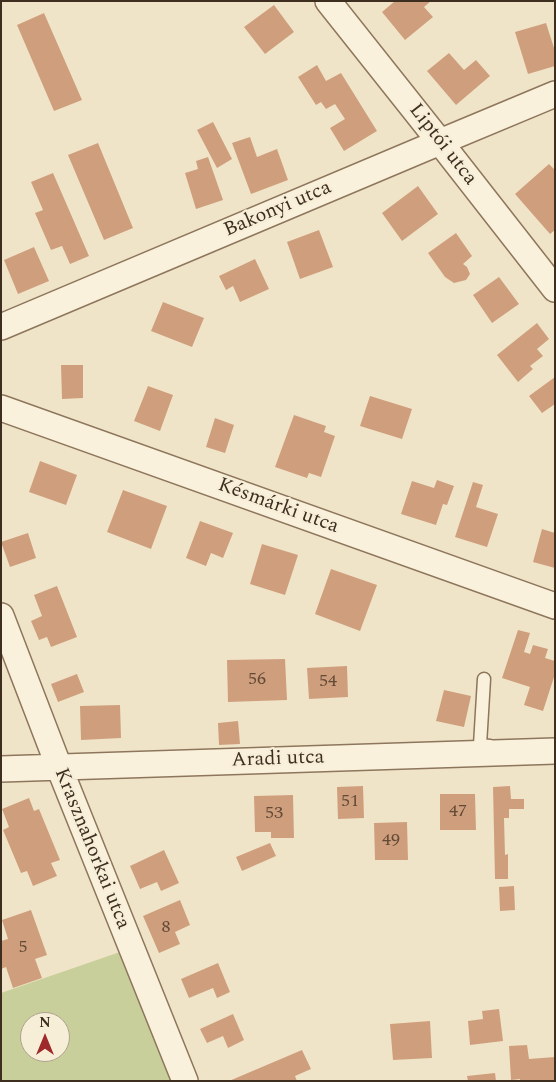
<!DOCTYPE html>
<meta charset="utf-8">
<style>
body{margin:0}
#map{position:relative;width:556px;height:1082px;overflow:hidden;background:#f0e4c8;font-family:Spectral,serif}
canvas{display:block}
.frame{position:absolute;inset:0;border:2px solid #3d2e20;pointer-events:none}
.north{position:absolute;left:20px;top:1012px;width:50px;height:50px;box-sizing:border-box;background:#f7eed8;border:1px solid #ada18e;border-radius:50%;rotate:0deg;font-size:14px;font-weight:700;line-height:20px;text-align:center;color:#3d2e20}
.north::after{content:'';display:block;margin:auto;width:18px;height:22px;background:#9e2a2b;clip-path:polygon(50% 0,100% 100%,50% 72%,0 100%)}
</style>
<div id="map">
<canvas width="556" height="1082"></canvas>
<div class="frame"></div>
<div class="north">N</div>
</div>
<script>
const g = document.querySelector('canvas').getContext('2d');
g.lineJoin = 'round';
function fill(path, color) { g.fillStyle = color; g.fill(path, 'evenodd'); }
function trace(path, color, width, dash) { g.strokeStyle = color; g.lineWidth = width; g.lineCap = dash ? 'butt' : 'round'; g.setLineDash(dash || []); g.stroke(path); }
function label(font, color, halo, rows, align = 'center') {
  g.font = font + ' Spectral,serif'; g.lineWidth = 4.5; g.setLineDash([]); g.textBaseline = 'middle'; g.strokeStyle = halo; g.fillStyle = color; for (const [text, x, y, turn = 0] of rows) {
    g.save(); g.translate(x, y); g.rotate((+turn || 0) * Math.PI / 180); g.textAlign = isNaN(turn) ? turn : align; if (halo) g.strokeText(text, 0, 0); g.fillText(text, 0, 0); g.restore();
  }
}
fill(new Path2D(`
 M 120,952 L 170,1081 L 1,1081 L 1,993 ZM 30,1022 L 60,1022 L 60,1052 L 30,1052 Z`), '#c9cf9b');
fill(new Path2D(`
 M 395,1 L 431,1 L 424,7 L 433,17 L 405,40 L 382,12 Z
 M 274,5 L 294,32 L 265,54 L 244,27 Z
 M 44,13 L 82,100 L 54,111 L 17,25 Z
 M 546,23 L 555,51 L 555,66 L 528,74 L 515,32 Z
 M 449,53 L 464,70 L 476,60 L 490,76 L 456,105 L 427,71 Z
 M 317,65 L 326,81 L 341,73 L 377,131 L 344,151 L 330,128 L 345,119 L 335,104 L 326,109 L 321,102 L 316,105 L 298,77 Z
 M 213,122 L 232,159 L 217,168 L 197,130 Z
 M 250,137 L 257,157 L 277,149 L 288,180 L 251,194 L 232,143 Z
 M 98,143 L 133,228 L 104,240 L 68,155 Z
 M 208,157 L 223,200 L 196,209 L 185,173 L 198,169 L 196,161 Z
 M 549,164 L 555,170 L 555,230 L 550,234 L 515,194 Z
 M 53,173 L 89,256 L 70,264 L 62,246 L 51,250 L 35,213 L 43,210 L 31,182 Z
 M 418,186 L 438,214 L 402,241 L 382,213 Z
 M 319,230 L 333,267 L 300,279 L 287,242 Z
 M 456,233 L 472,256 L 463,264 L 467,267 L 470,274 L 466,280 L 454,283 L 445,277 L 428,253 Z
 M 34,247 L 49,281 L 18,294 L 4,260 Z
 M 255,259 L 269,289 L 240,302 L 233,286 L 226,290 L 219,276 Z
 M 499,277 L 519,304 L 492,323 L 473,295 Z
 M 163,302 L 204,318 L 192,347 L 151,331 Z
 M 537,323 L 549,339 L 537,349 L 543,356 L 530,366 L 533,369 L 518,382 L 497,355 Z
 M 61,365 L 83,365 L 83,398 L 62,399 Z
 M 555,377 L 555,404 L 542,413 L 529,396 Z
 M 148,386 L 173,395 L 160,431 L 134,421 Z
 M 370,396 L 412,409 L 402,439 L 360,426 Z
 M 294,415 L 326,426 L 324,432 L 335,436 L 321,477 L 309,473 L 307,478 L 275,467 Z
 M 215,418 L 234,425 L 225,453 L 206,447 Z
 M 40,461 L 77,475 L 66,505 L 29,492 Z
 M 437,480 L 454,486 L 447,505 L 443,504 L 436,525 L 401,514 L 412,481 L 434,488 Z
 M 473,482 L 483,485 L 476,507 L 498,514 L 487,547 L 455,537 Z
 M 123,490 L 167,506 L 151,549 L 107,532 Z
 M 200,521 L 233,533 L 223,558 L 211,553 L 206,566 L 186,558 Z
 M 542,529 L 555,533 L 555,568 L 533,562 Z
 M 28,533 L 36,558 L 10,567 L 1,542 Z
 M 262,544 L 298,555 L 285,595 L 250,584 Z
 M 331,569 L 377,585 L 360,631 L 315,614 Z
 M 57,586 L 77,637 L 51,647 L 47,637 L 39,640 L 31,621 L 42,616 L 34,595 Z
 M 518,630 L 530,633 L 524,652 L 530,654 L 533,645 L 548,649 L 545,658 L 555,661 L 555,674 L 543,711 L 524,705 L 530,687 L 502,678 Z
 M 285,659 L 287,700 L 228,702 L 227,660 Z
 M 347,666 L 348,697 L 309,699 L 307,668 Z
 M 77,674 L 84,692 L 58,702 L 51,684 Z
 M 444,690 L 471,696 L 464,727 L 436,721 Z
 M 120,705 L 121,738 L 81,740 L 80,706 Z
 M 238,721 L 240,744 L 219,745 L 218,723 Z
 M 363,786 L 364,818 L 338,819 L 337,787 Z
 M 510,786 L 511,799 L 524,799 L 524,809 L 509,809 L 509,818 L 504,818 L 505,855 L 508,854 L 508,879 L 495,879 L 493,787 Z
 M 440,794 L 475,794 L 476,830 L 440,830 Z
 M 293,795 L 294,838 L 271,838 L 271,832 L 255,832 L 254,796 Z
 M 29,798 L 34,811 L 39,809 L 60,860 L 51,863 L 57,876 L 33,886 L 27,871 L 21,873 L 3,830 L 9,827 L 2,809 Z
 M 407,822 L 408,860 L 375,860 L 374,823 Z
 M 270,843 L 276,856 L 242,871 L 236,857 Z
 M 164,850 L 179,883 L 161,891 L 157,882 L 140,889 L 130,866 Z
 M 514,886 L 515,910 L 500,911 L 499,887 Z
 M 180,900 L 190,925 L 175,932 L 180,944 L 159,953 L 143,916 Z
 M 31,910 L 47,955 L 35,959 L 42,978 L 13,988 L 6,967 L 1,969 L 1,941 L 8,939 L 2,920 Z
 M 218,963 L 230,992 L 217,998 L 213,988 L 189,998 L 181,979 Z
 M 499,1009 L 503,1041 L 470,1045 L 468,1021 L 483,1019 L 482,1011 Z
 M 233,1014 L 244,1040 L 228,1048 L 223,1036 L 207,1043 L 200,1029 Z
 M 430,1021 L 432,1058 L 393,1060 L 390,1024 Z
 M 527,1045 L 529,1059 L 555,1057 L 555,1081 L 520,1081 L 520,1079 L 511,1080 L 509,1046 Z
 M 302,1050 L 311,1069 L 295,1076 L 297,1081 L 229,1081 Z
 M 495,1073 L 496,1081 L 468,1081 L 467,1076 Z`), '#cf9f7d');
const service = new Path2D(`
 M 484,679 L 480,745 L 490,746`);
const minor = new Path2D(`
 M 328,1 L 440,142 L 555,289
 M 1,327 L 440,142 L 555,94
 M 1,408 L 555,606
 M 1,616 L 59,767 L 185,1081
 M 1,769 L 555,751`);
trace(service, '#8d765c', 15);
trace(minor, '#8d765c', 28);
trace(service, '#faf1dc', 12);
trace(minor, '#faf1dc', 25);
label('18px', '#624a37', null, [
 ["56",257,680],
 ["54",328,682],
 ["51",350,802],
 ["47",458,812],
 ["53",274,814],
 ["49",391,841],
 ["8",166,928],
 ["5",23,948]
]);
label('20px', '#3d2e20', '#f7eed8', [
 ["Liptói utca",442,145,52],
 ["Bakonyi utca",278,210,-23],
 ["Késmárki utca",278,507,20],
 ["Aradi utca",278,760,-2],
 ["Krasznahorkai utca",91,849,68]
]);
</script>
